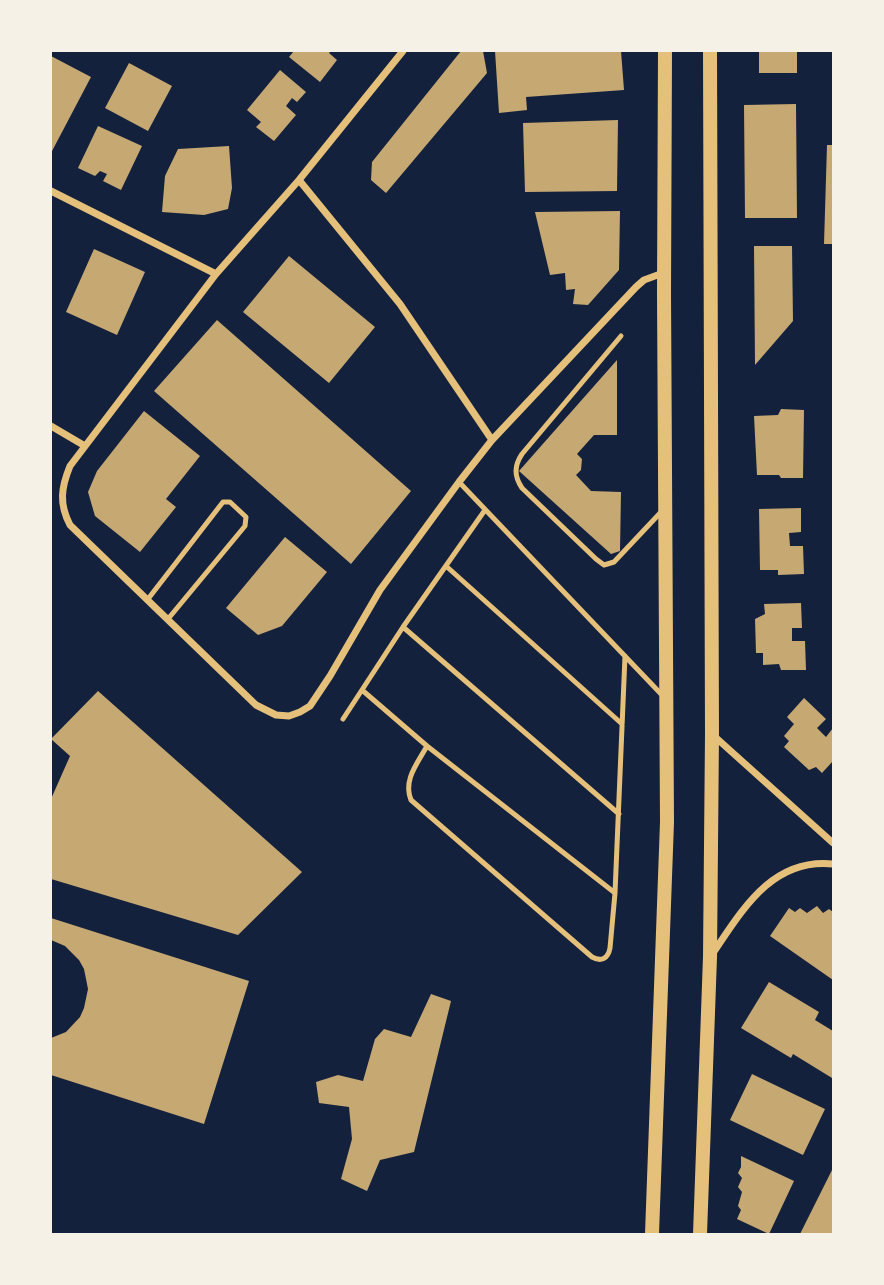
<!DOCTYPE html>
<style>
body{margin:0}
#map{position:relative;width:884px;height:1285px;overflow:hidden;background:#14213d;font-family:"Nunito Sans",sans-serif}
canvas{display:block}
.frame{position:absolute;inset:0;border:52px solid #f6f1e7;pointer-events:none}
</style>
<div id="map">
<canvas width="884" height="1285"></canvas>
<div class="frame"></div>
</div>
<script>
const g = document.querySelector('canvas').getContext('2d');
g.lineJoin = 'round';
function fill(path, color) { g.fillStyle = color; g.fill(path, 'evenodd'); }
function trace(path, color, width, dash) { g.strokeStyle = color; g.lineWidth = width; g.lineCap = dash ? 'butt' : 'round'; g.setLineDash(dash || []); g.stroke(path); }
fill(new Path2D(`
 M 294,51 L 331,51 L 329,53 L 337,60 L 320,82 L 289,57 Z
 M 461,51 L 483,51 L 487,73 L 386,193 L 371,180 L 372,162 Z
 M 495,51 L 621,51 L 624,90 L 526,97 L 527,110 L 499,113 Z
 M 759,51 L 797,51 L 797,73 L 759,73 Z
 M 51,56 L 91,77 L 51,153 Z
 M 129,63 L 172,86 L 148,131 L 105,108 Z
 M 280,70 L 306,92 L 297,102 L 292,98 L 286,106 L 296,115 L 274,141 L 256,127 L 261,122 L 247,110 Z
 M 796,104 L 797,218 L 745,218 L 744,105 Z
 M 618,120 L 617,191 L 525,192 L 523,123 Z
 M 98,126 L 142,146 L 121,190 L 103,181 L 107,174 L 100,171 L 95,176 L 78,168 Z
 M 827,145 L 833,145 L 833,244 L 824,244 Z
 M 229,146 L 232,188 L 228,209 L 204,215 L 162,212 L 165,176 L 178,149 Z
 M 620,211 L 619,270 L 588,305 L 573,304 L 575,289 L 566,290 L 565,273 L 550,275 L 535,212 Z
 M 754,246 L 792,246 L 793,321 L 755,365 Z
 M 94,249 L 145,272 L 117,335 L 66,312 Z
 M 289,256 L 375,327 L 329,383 L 243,312 Z
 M 217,320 L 411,491 L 351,564 L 154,391 Z
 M 617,360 L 617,435 L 594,435 L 577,454 L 582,459 L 581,470 L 576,475 L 591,491 L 621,492 L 620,551 L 611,554 L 519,471 Z
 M 781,409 L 804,410 L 803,478 L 781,478 L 779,475 L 757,475 L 754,416 L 778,415 Z
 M 144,411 L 200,456 L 166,499 L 176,507 L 140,552 L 95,516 L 88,492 L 97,471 Z
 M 801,508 L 801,532 L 789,533 L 790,546 L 803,546 L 804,574 L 778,575 L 778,570 L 760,570 L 759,509 Z
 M 285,537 L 327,572 L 282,626 L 258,635 L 226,608 Z
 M 801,603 L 802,628 L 792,628 L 792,641 L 805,641 L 806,670 L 781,670 L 779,664 L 763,665 L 763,653 L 756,653 L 755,619 L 765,614 L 764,604 Z
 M 98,691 L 302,872 L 238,935 L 51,879 L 51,799 L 70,756 L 51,739 Z
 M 804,698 L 826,719 L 817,728 L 826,737 L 833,728 L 833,761 L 822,773 L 816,767 L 809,770 L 784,747 L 789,741 L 784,736 L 794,724 L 787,717 Z
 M 817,906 L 823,913 L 829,909 L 833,912 L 833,980 L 770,936 L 789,908 L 795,912 L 800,908 L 807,913 Z
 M 51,918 L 249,981 L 204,1124 L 51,1075 L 51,1038 L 66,1032 L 80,1017 L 84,1008 L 88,989 L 84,969 L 79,960 L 65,946 L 51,940 Z
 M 769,982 L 819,1012 L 815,1020 L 833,1031 L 832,1078 L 793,1054 L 791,1058 L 741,1028 Z
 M 431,994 L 451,1001 L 414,1152 L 380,1160 L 367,1191 L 341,1179 L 352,1139 L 349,1107 L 319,1103 L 316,1082 L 338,1075 L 363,1081 L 375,1039 L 384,1029 L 411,1037 Z
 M 752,1074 L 825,1109 L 803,1155 L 730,1120 Z
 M 741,1156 L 794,1181 L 769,1234 L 737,1219 L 741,1210 L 738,1206 L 742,1192 L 738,1187 L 742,1178 L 738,1173 L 741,1167 Z
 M 833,1168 L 833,1234 L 800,1234 Z`), '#c6a872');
trace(new Path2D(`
 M 621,336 L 522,454 C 514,466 514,476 522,488 L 596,559 L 604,565 L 614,562 L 662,511
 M 459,482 L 662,695
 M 446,566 L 622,724
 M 148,599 L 223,502 L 230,502 L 246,517 L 245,526 L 168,619
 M 403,627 L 619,814
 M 362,690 L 427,746 L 615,893
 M 343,719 L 403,627 L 485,510
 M 427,746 C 417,764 403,780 411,800 L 592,957 C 601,962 608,959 610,948 L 615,893 L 625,656`), '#e5c07b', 5);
trace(new Path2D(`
 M 403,51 L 299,180 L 216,274 L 70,466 C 61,488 59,504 70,525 L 256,705 L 276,715 L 289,716 L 300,712 L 310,706 L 330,676 L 380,590 L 459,482 L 492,440 L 636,287 L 644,280 L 663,273
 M 299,180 L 400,304 L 492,440
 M 51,191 L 216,274
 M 51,426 L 85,446
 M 714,736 L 833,843
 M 713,953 C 743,909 772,858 833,864`), '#e5c07b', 7);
trace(new Path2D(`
 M 652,1234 L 667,822 L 664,293 L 665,51
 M 700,1234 L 710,957 L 712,734 L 710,51`), '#e5c07b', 14);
</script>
